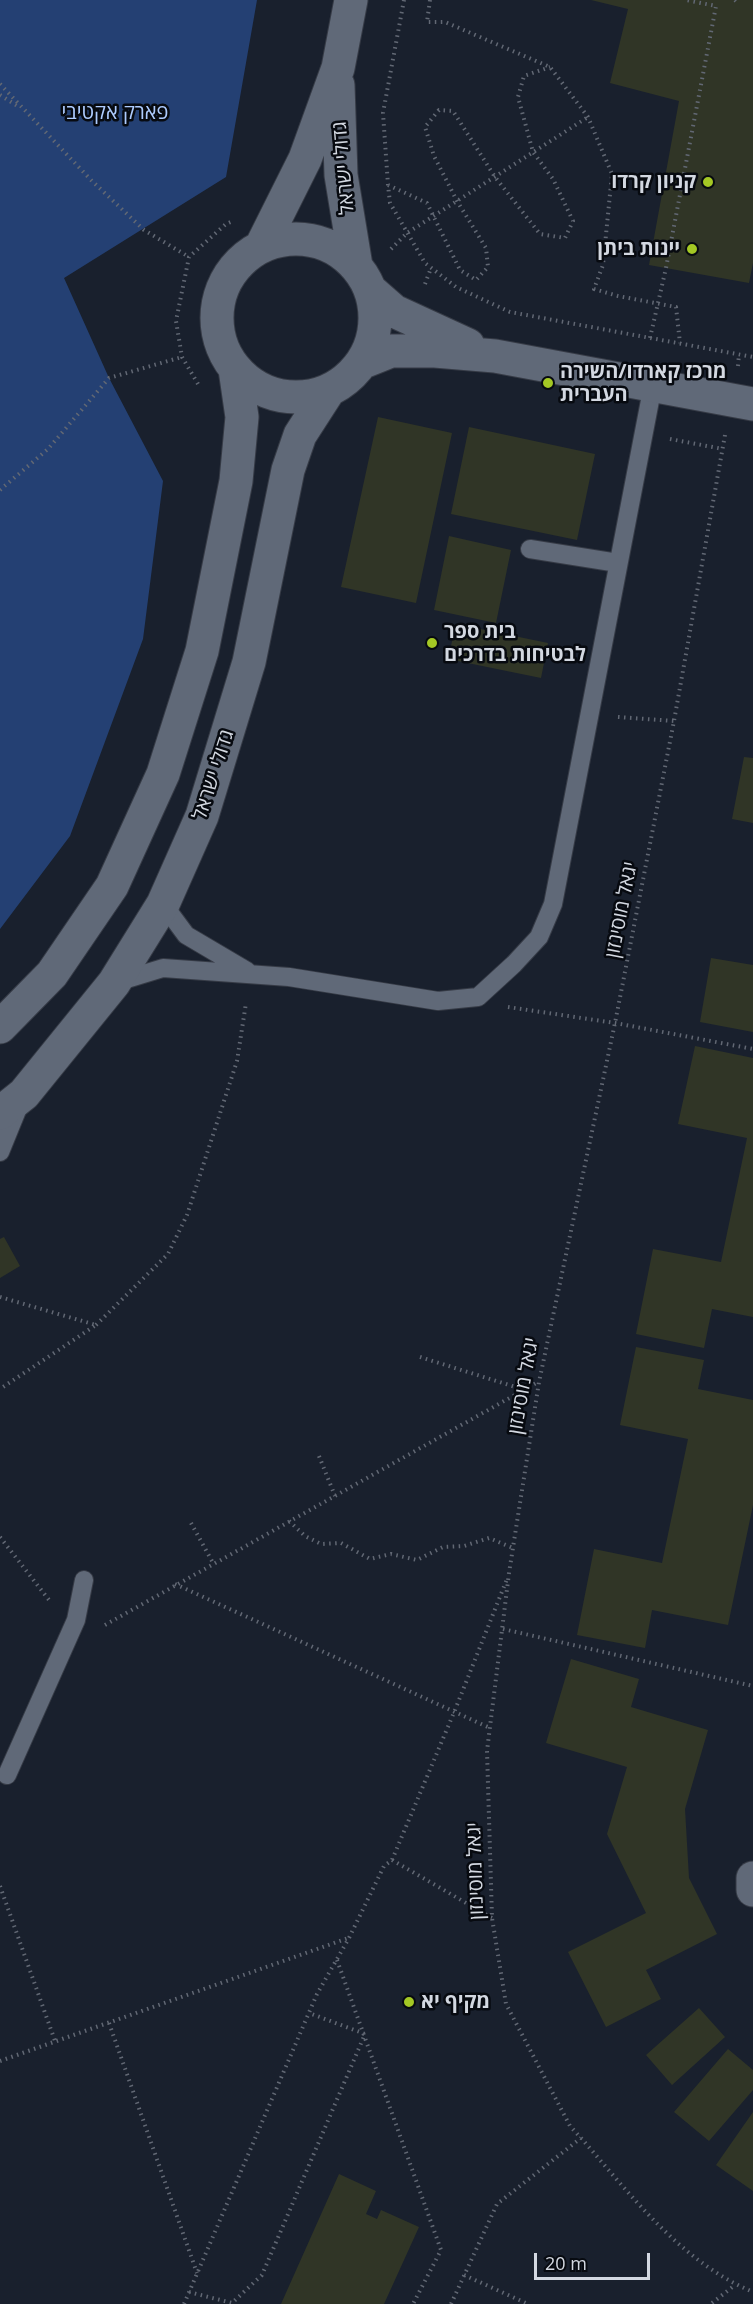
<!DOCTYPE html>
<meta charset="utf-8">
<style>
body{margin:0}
#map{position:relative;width:753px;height:2304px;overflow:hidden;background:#19202d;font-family:"Open Sans",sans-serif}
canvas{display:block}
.scale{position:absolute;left:534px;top:2253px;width:116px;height:27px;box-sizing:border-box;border:3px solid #d3d8e1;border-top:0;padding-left:8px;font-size:18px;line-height:21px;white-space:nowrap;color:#d3d8e1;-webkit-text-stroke:4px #070a10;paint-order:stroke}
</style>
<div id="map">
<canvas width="753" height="2304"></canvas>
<div class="scale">20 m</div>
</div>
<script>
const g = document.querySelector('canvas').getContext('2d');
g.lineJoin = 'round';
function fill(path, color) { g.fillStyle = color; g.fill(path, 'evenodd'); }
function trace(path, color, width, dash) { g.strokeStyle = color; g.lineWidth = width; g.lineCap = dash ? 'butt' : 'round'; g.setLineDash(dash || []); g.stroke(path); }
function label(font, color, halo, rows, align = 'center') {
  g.font = font + ' "Open Sans","Noto Sans Hebrew",sans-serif'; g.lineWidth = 5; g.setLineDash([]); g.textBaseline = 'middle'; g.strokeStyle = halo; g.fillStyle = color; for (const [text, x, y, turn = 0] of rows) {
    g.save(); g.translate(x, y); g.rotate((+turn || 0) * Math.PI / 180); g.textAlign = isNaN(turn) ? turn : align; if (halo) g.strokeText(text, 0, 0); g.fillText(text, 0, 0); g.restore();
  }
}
fill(new Path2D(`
 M 0,0 L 257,0 L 226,177 L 64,278 L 109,378 L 163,481 L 143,639 L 70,836 L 0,929 Z`), '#244073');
fill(new Path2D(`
 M 591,0 L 753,0 L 753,263 L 749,283 L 649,265 L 679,101 L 610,83 L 628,9 Z
 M 378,417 L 452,433 L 416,603 L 341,587 Z
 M 469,427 L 595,454 L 577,540 L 451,514 Z
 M 449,536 L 511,550 L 496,623 L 434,610 Z
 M 456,624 L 548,643 L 541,678 L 448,659 Z
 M 744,757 L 753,758 L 753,823 L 732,819 Z
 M 711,958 L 753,965 L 753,1032 L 700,1022 Z
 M 695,1046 L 753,1058 L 753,1317 L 712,1309 L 704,1348 L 636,1334 L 653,1249 L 721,1262 L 747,1138 L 678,1124 Z
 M 4,1237 L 20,1266 L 0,1278 L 0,1239 Z
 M 636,1347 L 704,1360 L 698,1389 L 753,1400 L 753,1505 L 728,1625 L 652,1610 L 645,1648 L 577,1635 L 594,1549 L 662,1563 L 688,1439 L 620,1425 Z
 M 571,1659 L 639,1679 L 631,1707 L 708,1730 L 685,1809 L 689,1878 L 717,1934 L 646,1970 L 661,1999 L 606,2027 L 568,1952 L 646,1913 L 607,1834 L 627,1767 L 546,1743 Z
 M 699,2008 L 725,2037 L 672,2085 L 646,2055 Z
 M 728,2049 L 753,2070 L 753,2090 L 709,2141 L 674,2112 Z
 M 753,2112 L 753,2191 L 716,2165 Z
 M 339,2174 L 376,2191 L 366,2214 L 377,2219 L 381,2210 L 419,2227 L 384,2304 L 281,2304 Z`), '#303526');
const service = new Path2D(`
 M 530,549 L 618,563
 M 163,904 L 186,935 L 247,971
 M 114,983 L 163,968 L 289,977 L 438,1001 L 478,997 L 514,964 L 539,937 L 553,904 L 653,385
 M 0,1152 L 20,1103
 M 7,1775 L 76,1620 L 84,1580`);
const minor = new Path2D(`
 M 753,1878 L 753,1890`);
const tertiary = new Path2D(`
 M 338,85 L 341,175 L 356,266
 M217 318a79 79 0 1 1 158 0a79 79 0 1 1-158 0Z
 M 261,247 L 305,159 L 338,68 L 351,0
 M 370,290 L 394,311 L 468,345
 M 361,363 L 391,351 L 435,351 L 495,356 L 753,404
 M 0,1027 L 52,974 L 112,886 L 163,774 L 202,651 L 236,481 L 242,417 L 235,369
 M 0,1113 L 24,1094 L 114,983 L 163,904 L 202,816 L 249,662 L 288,470 L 300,435 L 329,390`);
trace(service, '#363b46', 20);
trace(minor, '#363b46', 35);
trace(tertiary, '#363b46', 35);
trace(new Path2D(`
 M 404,0 L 383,113 L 388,185 L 390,203 L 425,263 L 456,287 L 510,312 L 753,357
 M 430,0 L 427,22 L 445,22 L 550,67 L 588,117 L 612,174 L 603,265 L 594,289 L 618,296 L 676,307 L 680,343
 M 735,0 L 736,1
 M 0,84 L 91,180 L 144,230 L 189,257
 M 0,95 L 19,107
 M 388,185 L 427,203 L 460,270 L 476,280 L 488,267 L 486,248 L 457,201 L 434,156 L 425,127 L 439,110 L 453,111 L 495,177 L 540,234 L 565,238 L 573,221 L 553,179 L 533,152 L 518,97 L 524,76 L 550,67
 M 391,249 L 407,233 L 588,117
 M 425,284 L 431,268
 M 650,338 L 666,268 L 716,6 L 686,0
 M 738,366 L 739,354
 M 198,384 L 182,357 L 176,321 L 189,257 L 226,224 L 233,221
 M 725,435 L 674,721 L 615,1023 L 539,1382 L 509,1573 L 487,1751 L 492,1918 L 506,2004 L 570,2126 L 581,2138 C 631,2195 681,2262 753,2292
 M 670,439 L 723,449
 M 0,490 L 48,449 L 109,378 L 182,357
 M 618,717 L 674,721
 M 508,1007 L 615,1023 L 753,1049
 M 0,1297 L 96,1325 L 0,1389
 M 96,1325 L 168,1254 L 187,1215 L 237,1061 L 246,1003
 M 420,1357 L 525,1390
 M 319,1456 L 335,1496
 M 289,1521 L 305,1536 L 321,1544 L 341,1543 L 370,1559 L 391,1554 L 417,1560 L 443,1547 L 464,1546 L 489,1538 L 513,1548
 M 191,1523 L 213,1563
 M 0,1537 L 49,1600
 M 175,1584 L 490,1728
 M 105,1625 L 538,1382
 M 503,1629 L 753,1686
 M 392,1860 L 492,1918
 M 0,1886 L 55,2041
 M 337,1960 L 441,2250 L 413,2304
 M 109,2023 L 197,2273
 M 0,2061 L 348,1938
 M 464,2275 L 528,2304
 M 189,2292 L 232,2303 L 262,2275 L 365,2034 L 309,2013
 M 712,2303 L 735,2285
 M 184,2304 L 317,1994 L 349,1938 L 384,1866 L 392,1860 L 455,1710 L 507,1579
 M 451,2304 L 497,2204 L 581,2138`), '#626874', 4, [1.5, 4.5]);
trace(service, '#606978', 18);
trace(minor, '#606978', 33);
trace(tertiary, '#606978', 33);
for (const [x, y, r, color] of [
 [708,182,6,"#a4c824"],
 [692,249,6,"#a4c824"],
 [548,383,6,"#a4c824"],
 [432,643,6,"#a4c824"],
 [409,2002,6,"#a4c824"]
]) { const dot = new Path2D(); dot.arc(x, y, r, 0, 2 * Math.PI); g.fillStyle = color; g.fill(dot); trace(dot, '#070a10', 2); }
label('20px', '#aeccff', '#070a10', [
 ["פארק אקטיבי",115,113]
]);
label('20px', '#d3d8e1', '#070a10', [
 ["גדולי ישראל",344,168,-95],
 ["גדולי ישראל",214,775,-72],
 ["יגאל מוסינזון",622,910,-79],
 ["יגאל מוסינזון",524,1386,-80],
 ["יגאל מוסינזון",476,1871,-92]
]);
label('bold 20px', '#d3d8e1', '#070a10', [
 ["קניון קרדו",696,182,"right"],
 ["יינות ביתן",680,249,"right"],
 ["מרכז קארדו/השירה",560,372],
 ["העברית",560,395],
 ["בית ספר",444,632],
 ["לבטיחות בדרכים",444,655],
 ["מקיף יא",421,2002]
], 'left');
</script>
